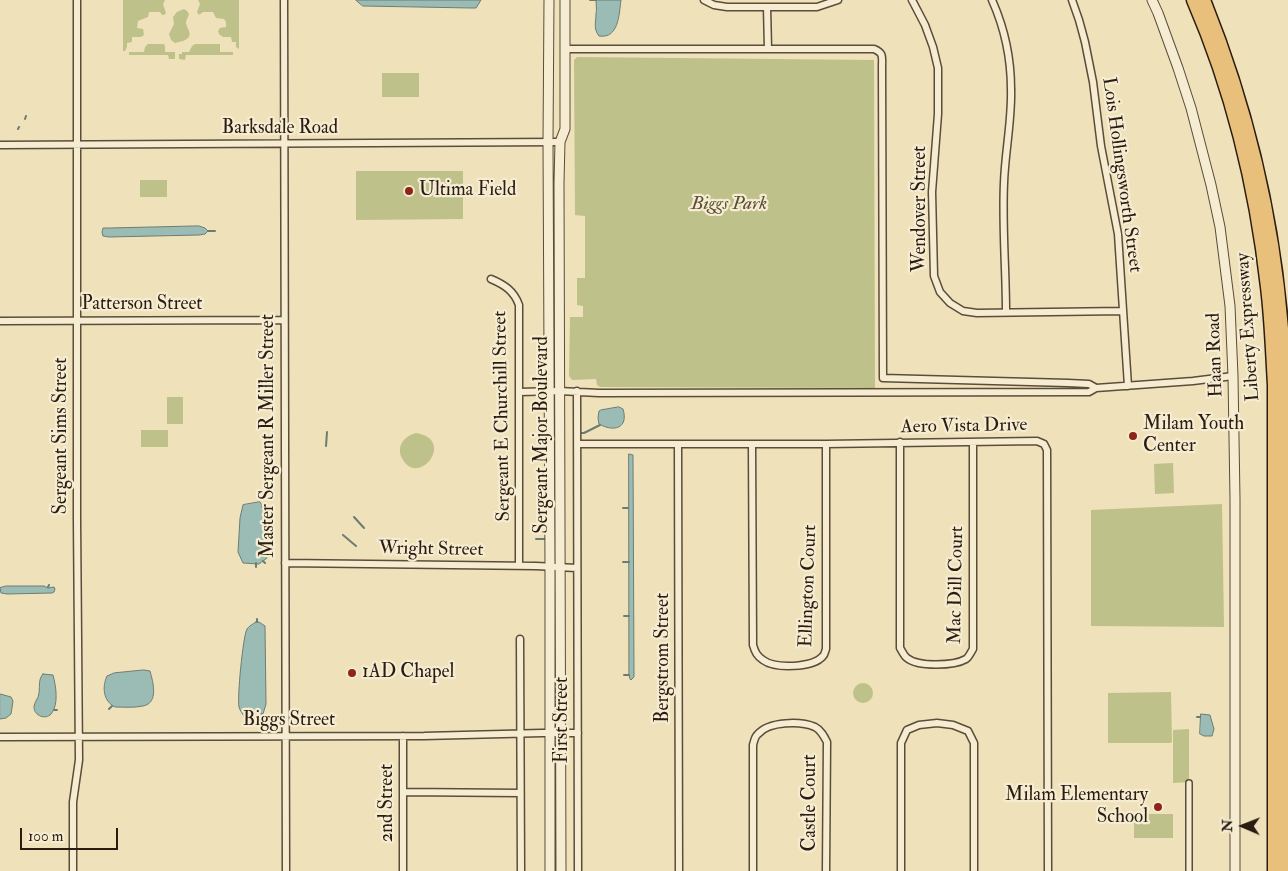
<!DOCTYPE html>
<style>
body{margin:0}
#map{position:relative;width:1288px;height:871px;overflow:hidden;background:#efe1b9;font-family:"IM FELL Double Pica",serif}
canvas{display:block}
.north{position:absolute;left:1218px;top:801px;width:50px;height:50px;-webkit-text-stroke:4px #f5ecd2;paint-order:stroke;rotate:271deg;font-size:14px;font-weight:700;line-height:20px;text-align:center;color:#2a1c10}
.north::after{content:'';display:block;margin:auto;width:18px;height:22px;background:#2a1c10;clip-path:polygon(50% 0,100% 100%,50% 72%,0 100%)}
.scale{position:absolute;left:20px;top:828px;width:98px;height:22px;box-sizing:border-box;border:2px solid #2a1c10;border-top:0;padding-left:6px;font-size:15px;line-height:18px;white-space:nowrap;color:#2a1c10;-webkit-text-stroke:4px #f5ecd2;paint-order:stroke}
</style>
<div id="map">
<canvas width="1288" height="871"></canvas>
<div class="north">N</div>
<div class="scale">100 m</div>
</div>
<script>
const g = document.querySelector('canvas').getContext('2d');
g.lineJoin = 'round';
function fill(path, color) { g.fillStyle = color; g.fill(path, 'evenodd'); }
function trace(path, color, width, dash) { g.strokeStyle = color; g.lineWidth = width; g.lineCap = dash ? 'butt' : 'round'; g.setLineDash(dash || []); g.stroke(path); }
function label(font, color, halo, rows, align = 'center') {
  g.font = font + ' "IM FELL Double Pica",serif'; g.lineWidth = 4.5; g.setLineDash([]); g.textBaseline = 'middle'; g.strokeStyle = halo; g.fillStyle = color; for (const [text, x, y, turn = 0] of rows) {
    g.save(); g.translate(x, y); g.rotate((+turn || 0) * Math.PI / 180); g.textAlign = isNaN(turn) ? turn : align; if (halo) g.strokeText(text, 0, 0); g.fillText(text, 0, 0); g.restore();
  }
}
fill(new Path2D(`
 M 123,0 L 165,0 L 163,4 L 166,13 L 164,15 L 162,15 L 160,12 L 149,12 L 148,17 L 138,21 L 137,28 L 143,29 L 144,35 L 141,37 L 132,37 L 132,42 L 127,43 L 127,47 L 125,51 L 123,51 Z
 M 198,0 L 239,0 L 239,49 L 236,47 L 236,42 L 232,42 L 231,37 L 223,37 L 219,34 L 218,31 L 220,28 L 226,27 L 226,22 L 224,19 L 216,18 L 213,12 L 203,12 L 199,15 L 197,12 L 200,4 Z
 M 184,9 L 187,11 L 189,14 C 189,15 186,21 186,22 C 186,29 196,36 183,41 C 180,42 177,42 175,43 L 171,40 L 169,34 L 174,24 L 173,17 L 177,12 Z
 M 148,44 L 164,44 L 165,46 L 165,52 L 175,52 L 175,59 L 169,59 L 168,55 L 129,55 L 129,52 L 144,52 L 145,47 Z
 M 195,44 L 220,44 L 220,52 L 233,52 L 233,55 L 186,55 L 185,60 L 179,59 L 179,54 L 182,54 L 182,52 L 189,52 L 192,46 Z
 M 577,57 L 874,60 L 875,388 L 600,387 L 597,385 L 596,379 L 572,380 L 569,376 L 570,317 L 583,317 L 583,306 L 577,305 L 577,278 L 585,278 L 585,216 L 575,215 L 574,60 Z
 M 382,73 L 419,73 L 419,97 L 382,97 Z
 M 356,171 L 463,171 L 463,219 L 356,220 Z
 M 140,180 L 167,180 L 167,197 L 140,197 Z
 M 167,397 L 183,397 L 183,424 L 167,424 Z
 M 141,430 L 168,430 L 168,447 L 141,447 Z
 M 416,433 C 456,439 420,487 403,460 C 395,447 404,436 416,433 Z
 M 1173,463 L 1174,493 L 1155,494 L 1154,464 Z
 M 1222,504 L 1224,627 L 1091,626 L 1091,510 Z
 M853 693a10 10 0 1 1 20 0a10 10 0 1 1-20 0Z
 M 1171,692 L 1172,742 L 1170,743 L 1108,743 L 1108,693 Z
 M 1189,729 L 1189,782 L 1173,783 L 1173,730 Z
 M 1134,814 L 1173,814 L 1173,838 L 1134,838 Z`), '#bfc18b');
const water = new Path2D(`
 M 356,0 L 481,0 L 476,8 L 471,8 L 363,6 Z
 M 596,0 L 621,0 C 619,14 619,39 599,36 C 593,28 596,23 596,14 C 597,9 596,5 596,0 Z
 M 199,226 L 205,228 L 208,231 L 205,234 L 199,235 L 109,237 L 103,236 L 102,232 L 103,228 L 109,228 Z
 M 619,407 L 623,409 C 629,429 613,432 599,424 L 598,418 L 599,411 L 601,410 Z
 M 629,454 L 633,455 L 634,677 L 631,680 L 630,679 L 629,675 Z
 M 260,502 C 263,506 263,510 266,514 L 267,558 L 259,564 L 243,563 L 238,552 L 240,518 L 243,505 Z
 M 6,586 L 44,586 L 48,588 L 54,587 L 55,589 L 54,592 L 52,593 L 7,594 L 1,593 L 0,588 Z
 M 256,622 L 259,622 L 265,626 L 266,704 L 263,714 L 253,719 L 245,718 C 243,714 240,711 239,707 C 237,698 243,636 247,629 C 249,626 253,624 256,622 Z
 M 144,670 L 150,671 C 153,682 159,703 143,706 C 134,708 124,707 115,707 C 103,701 102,687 107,676 L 114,673 Z
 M 43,674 L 53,675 C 56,686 59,705 51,714 C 46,720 34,716 34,707 C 34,702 39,698 39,693 C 40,685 38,680 43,674 Z
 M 0,694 L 11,697 L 13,701 L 11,714 L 6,718 L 0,719 Z
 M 1201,714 L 1210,715 L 1214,729 L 1212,736 L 1204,736 L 1200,734 Z`);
fill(water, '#9abcb5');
trace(water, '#6d7c73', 1);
trace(new Path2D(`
 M 590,0 L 596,0
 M 25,119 L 26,116
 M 18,129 L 19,127
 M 208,231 L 215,231
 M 580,433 L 584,433 L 600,425
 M 326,446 L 327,432
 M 262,507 L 266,508
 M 623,508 L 628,508
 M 354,517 L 364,528
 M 343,535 L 356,546
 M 536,539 L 546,539
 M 263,561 L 265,563
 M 623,562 L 629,562
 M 256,563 L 256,567
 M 48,587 L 49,585
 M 624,616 L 629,616
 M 257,622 L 257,619
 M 624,675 L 629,675
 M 109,709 L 112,706
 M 54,710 L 57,710
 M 1197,717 L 1200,717
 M 262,719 L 262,714`), '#6d7c73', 2);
const pedestrian = new Path2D(`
 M 1189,783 L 1189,871`);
const minor = new Path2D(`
 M 284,0 L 286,871
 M 704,0 L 714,5 L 727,7 L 817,7 L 838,0
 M 912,0 L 925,25 L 933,47 L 938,68 L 938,114 L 932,192 L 934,276 L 940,292 L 950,303 L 963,311 L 977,313 L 1123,311
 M 992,0 C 1004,27 1011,59 1011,89 C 1012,120 1005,152 1004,183 C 1002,226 1006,269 1006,312
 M 1072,0 L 1079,20 L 1085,42 L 1093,82 L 1101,146 L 1118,234 L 1128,386
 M 767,7 L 768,49
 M 565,49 L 874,49 C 884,53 882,57 882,67 L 883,378 L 1068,383 L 1089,384 L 1096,388
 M 0,145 L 560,142
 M 491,279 C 505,285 514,291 519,305 L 519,566
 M 0,321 L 284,320
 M 577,391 L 578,871
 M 519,392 L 559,391 L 599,393 L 1089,392 L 1096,388 L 1193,381 L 1233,376
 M 900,442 L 900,648 C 902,651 904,656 907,658 C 918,667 954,666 966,659 C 969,657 971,652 973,649 L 973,442
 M 577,444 L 826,444 L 1037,441 L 1044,444 L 1047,450 L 1048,871
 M 678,444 L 679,871
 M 752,444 L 753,645 C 755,652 757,656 763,660 C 775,669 813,668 823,656 C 825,654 825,651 826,649 L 826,444
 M 285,563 L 536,566 L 577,568
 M 520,639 L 521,871
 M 403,736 L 403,871
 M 0,737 L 424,736 L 542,733 L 578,733
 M 403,792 L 520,793
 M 73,871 L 73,802 L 79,760 L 77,520 L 77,0
 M 753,871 L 753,745 C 754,741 755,736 758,734 C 769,721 801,721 815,727 C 821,730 824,736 827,742 L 826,871
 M 901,871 L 901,743 L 907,730 L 919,725 L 937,723 L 953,725 L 968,731 L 974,743 L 974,871`);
const tertiary = new Path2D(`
 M 549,0 L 548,142 L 550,567 L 550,871
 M 1152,0 L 1158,13 L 1178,68 L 1191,108 L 1211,185 L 1220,227 L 1230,306 L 1233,376 L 1235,499 L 1235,871
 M 561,871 L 559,183 L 560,142 L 565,129 L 565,0`);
const motorway = new Path2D(`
 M 1193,0 C 1232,90 1256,189 1267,287 C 1271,319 1272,352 1274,385 L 1274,871
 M 1204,0 C 1248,109 1275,224 1283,342 C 1285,362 1285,383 1285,403 L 1285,871`);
trace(pedestrian, '#5b4d3a', 8);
trace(minor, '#5b4d3a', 9);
trace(tertiary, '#5b4d3a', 11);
trace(motorway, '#2a1c10', 15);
trace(pedestrian, '#f5ecd2', 5);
trace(minor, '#f5ecd2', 6);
trace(tertiary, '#f5ecd2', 9);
trace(motorway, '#e8c07c', 12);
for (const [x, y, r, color] of [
 [409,191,5,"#8f2418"],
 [1133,436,5,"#8f2418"],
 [352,673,5,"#8f2418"],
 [1158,807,5,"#8f2418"]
]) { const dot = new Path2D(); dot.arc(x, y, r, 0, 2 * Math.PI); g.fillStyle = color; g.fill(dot); trace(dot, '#f5ecd2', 2); }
label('19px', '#2a1c10', '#f5ecd2', [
 ["Barksdale Road",280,129],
 ["Lois Hollingsworth Street",1121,175,82],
 ["Wendover Street",921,209,-90],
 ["Patterson Street",142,305],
 ["Liberty Expressway",1249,327,-94],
 ["Haan Road",1216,355,-92],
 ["Sergeant E Churchill Street",503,416,-91],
 ["Aero Vista Drive",964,427,-1],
 ["Sergeant Major Boulevard",543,435,-90],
 ["Sergeant Sims Street",62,436,-90],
 ["Master Sergeant R Miller Street",269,436,-90],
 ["Wright Street",431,550,1],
 ["Mac Dill Court",957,585,-89],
 ["Ellington Court",809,586,-88],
 ["Bergstrom Street",664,658,-90],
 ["First Street",563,720,-90],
 ["Biggs Street",289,721],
 ["2nd Street",388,803,-90],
 ["Castle Court",811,803,-90]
]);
label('19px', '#2a1c10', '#f5ecd2', [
 ["Ultima Field",419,191],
 ["Milam Youth",1143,425],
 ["Center",1143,447],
 ["1AD Chapel",362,673],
 ["Milam Elementary",1148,796,"right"],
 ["School",1148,818,"right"]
], 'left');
label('italic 19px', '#574e35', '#f5ecd2', [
 ["Biggs Park",729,205]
]);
</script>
